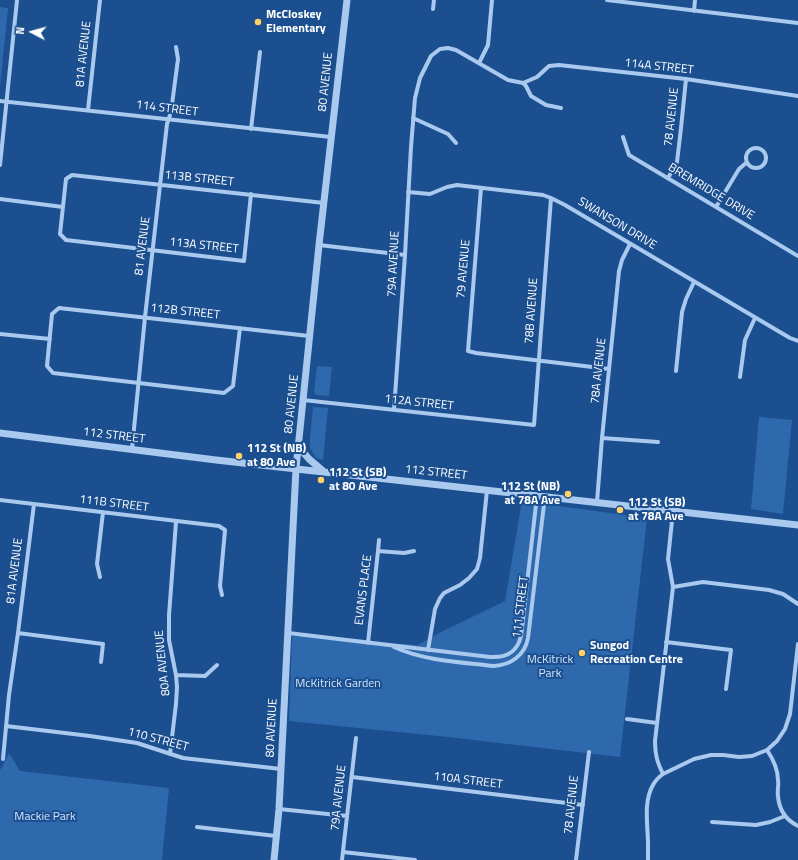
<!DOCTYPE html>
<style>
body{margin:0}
#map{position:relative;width:798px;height:860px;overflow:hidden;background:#1b4f8f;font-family:"Titillium Web",sans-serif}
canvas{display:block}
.north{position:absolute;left:12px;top:12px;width:40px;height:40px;-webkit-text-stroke:3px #1b4f8f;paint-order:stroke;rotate:276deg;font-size:11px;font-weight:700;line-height:16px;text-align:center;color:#fff}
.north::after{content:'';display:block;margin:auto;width:14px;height:18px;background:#fff;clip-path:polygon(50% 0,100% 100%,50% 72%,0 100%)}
</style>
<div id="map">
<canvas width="798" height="860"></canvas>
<div class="north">N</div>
</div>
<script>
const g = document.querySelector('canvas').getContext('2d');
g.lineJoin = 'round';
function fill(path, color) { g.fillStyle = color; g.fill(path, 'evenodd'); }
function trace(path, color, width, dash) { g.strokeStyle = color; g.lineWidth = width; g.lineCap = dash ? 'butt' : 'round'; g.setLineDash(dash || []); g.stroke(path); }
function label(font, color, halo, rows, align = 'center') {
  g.font = font + ' "Titillium Web",sans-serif'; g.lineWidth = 4; g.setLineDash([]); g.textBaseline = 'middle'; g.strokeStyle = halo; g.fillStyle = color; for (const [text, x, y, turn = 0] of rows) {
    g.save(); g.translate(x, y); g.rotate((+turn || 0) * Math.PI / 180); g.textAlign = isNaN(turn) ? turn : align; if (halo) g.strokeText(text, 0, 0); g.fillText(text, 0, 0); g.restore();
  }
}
fill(new Path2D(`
 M 0,7 L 8,8 L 0,87 Z
 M 317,366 L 332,367 L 329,396 L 316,395 L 314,393 Z
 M 313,407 L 328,408 L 323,460 L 316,458 L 310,448 L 310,438 Z
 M 759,417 L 792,420 L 783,514 L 751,509 Z
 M 522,501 L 647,518 L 620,757 L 448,737 L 289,721 L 292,636 L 418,645 L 439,633 L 505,601 Z
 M 9,753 L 20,771 L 169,788 L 162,860 L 0,860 L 0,769 L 1,769 Z`), '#2e69ad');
trace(new Path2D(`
 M 607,0 L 798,23
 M 433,9 L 434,0
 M 694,11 L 695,0
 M 479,63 L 488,45 L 492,0
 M 523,83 L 537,77 L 549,66 L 559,65 L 686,79 L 798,96
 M 0,101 L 331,137
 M 88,110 L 100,0
 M 413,118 L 448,134 L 456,143
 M 251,129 L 260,52
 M 623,137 L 629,155 L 798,256
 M746 158a10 10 0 1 1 20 0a10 10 0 1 1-20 0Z
 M 0,165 L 17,0
 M 668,178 L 677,162 L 681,128 L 686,79
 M 481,188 L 468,351 L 476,353 L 609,369
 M 408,192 L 430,194 L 447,187 L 457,185 L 543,195 L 551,198 L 565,205 L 790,338 L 798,341
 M 251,194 L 244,261 L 66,240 L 60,234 L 66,179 L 72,175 L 324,203
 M 0,199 L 63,207
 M 716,207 L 739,169 L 746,163
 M 319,245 L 405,255
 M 240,328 L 233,386 L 224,393 L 139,383 L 53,373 L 47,366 L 52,314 L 59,308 C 143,317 226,327 309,336
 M 0,334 L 50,339
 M 676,371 L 682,312 L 686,299 L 694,282
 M 740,377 L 745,340 L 755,318
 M 303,400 L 534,425 L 551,198
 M 394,410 L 405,255 L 411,147 L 415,98 L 420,78 L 431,56 L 440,49 L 448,48 L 456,50 L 508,80 L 523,83 L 526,86 L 531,96 L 546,105 L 561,108
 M 602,438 L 658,442
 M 132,449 L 145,317 L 167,124 L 171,112 L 178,59 L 176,47
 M 0,500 L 219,526 L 225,530 L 220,586 L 222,595
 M 597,502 L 602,438 L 619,271 L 622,260 L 630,244
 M 378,551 L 379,540
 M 100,577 L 97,564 L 103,512
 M 673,587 L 703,582 L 769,590 L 783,594 L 798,604
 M 18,633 L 103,644 L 101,662
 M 288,633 L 490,657 C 506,658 517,653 521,636 L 537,496
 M 666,642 L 731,650 L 726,689
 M 368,643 L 378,551 L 404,553 L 414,551
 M 394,647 C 425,661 460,662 494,666 C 511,665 525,655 528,638 L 545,496
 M 428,650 L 435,609 L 440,598 L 444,593 L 460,585 L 469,578 L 477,569 L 480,558 L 487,490
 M 176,675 L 205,676 L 217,665
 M 627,719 L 657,723
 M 6,726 L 90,736 L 137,743 L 183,758 L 281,769
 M 767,750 C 773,759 778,769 778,780 C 779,785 777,790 778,796 C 779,809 786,820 798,826
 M 170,754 L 176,704 L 177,687 L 176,675 L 169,640 L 169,615 L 176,522
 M 3,759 L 9,695 L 18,633 L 34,504
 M 663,774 L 694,759 L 711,755 L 723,755 L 739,757 L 752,756 L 767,750 L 777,741 L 785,729 L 790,714 L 798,644
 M 352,777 L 583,805
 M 279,809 L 347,816
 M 712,822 L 756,825 L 770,822 L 785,816
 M 197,827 L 276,836
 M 343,852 L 415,860
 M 342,860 L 356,738
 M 576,860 L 589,752
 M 648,860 C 648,855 648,849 648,844 C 648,826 643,802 653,785 C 655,781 659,777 663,774 C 657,762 655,754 655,741 L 673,587 L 668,559 L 673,511`), '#a9c9ee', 4);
trace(new Path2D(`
 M 0,433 L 216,460 L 798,525
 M 298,446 L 309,459 L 323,471
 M 274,860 L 279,809 L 296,468 L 319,245 L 347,0`), '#a9c9ee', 7);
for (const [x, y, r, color] of [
 [258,22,4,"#ffd166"],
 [239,456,4,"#ffd166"],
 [321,480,4,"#ffd166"],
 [568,494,4,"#ffd166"],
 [620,510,4,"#ffd166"],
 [582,653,4,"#ffd166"]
]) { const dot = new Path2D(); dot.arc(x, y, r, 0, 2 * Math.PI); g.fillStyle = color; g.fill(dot); trace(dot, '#1b4f8f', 1.5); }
label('bold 12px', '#fff', '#1b4f8f', [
 ["McCloskey",266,15],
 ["Elementary",266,29],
 ["112 St (NB)",247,449],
 ["at 80 Ave",247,463],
 ["112 St (SB)",329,473],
 ["at 80 Ave",329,487],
 ["112 St (NB)",560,487,"right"],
 ["at 78A Ave",560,501,"right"],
 ["112 St (SB)",628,503],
 ["at 78A Ave",628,517],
 ["Sungod",590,646],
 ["Recreation Centre",590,660]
], 'left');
label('12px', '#fff', '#1b4f8f', [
 ["81A AVENUE",84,54,-84],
 ["114A STREET",659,67,6],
 ["80 AVENUE",326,82,-84],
 ["114 STREET",167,109,7],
 ["78 AVENUE",672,117,-84],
 ["113B STREET",199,179,6],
 ["BREMRIDGE DRIVE",711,192,31],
 ["SWANSON DRIVE",617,224,31],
 ["81 AVENUE",143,246,-83],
 ["113A STREET",204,246,6],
 ["79A AVENUE",394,264,-87],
 ["79 AVENUE",464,269,-85],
 ["78B AVENUE",532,311,-86],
 ["112B STREET",185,312,6],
 ["78A AVENUE",599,371,-84],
 ["112A STREET",419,403,6],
 ["80 AVENUE",292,404,-84],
 ["112 STREET",114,436,7],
 ["112 STREET",436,473,6],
 ["111B STREET",114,504,7],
 ["81A AVENUE",15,571,-83],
 ["EVANS PLACE",364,590,-83],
 ["111 STREET",521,607,-83],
 ["80A AVENUE",163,663,-96],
 ["80 AVENUE",272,728,-87],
 ["110 STREET",158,740,15],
 ["110A STREET",468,781,7],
 ["79A AVENUE",339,798,-84],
 ["78 AVENUE",572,805,-84]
]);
label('12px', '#cfe3fa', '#1b4f8f', [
 ["McKitrick",550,660],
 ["Park",550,674],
 ["McKitrick Garden",338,684],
 ["Mackie Park",45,817]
]);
</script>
